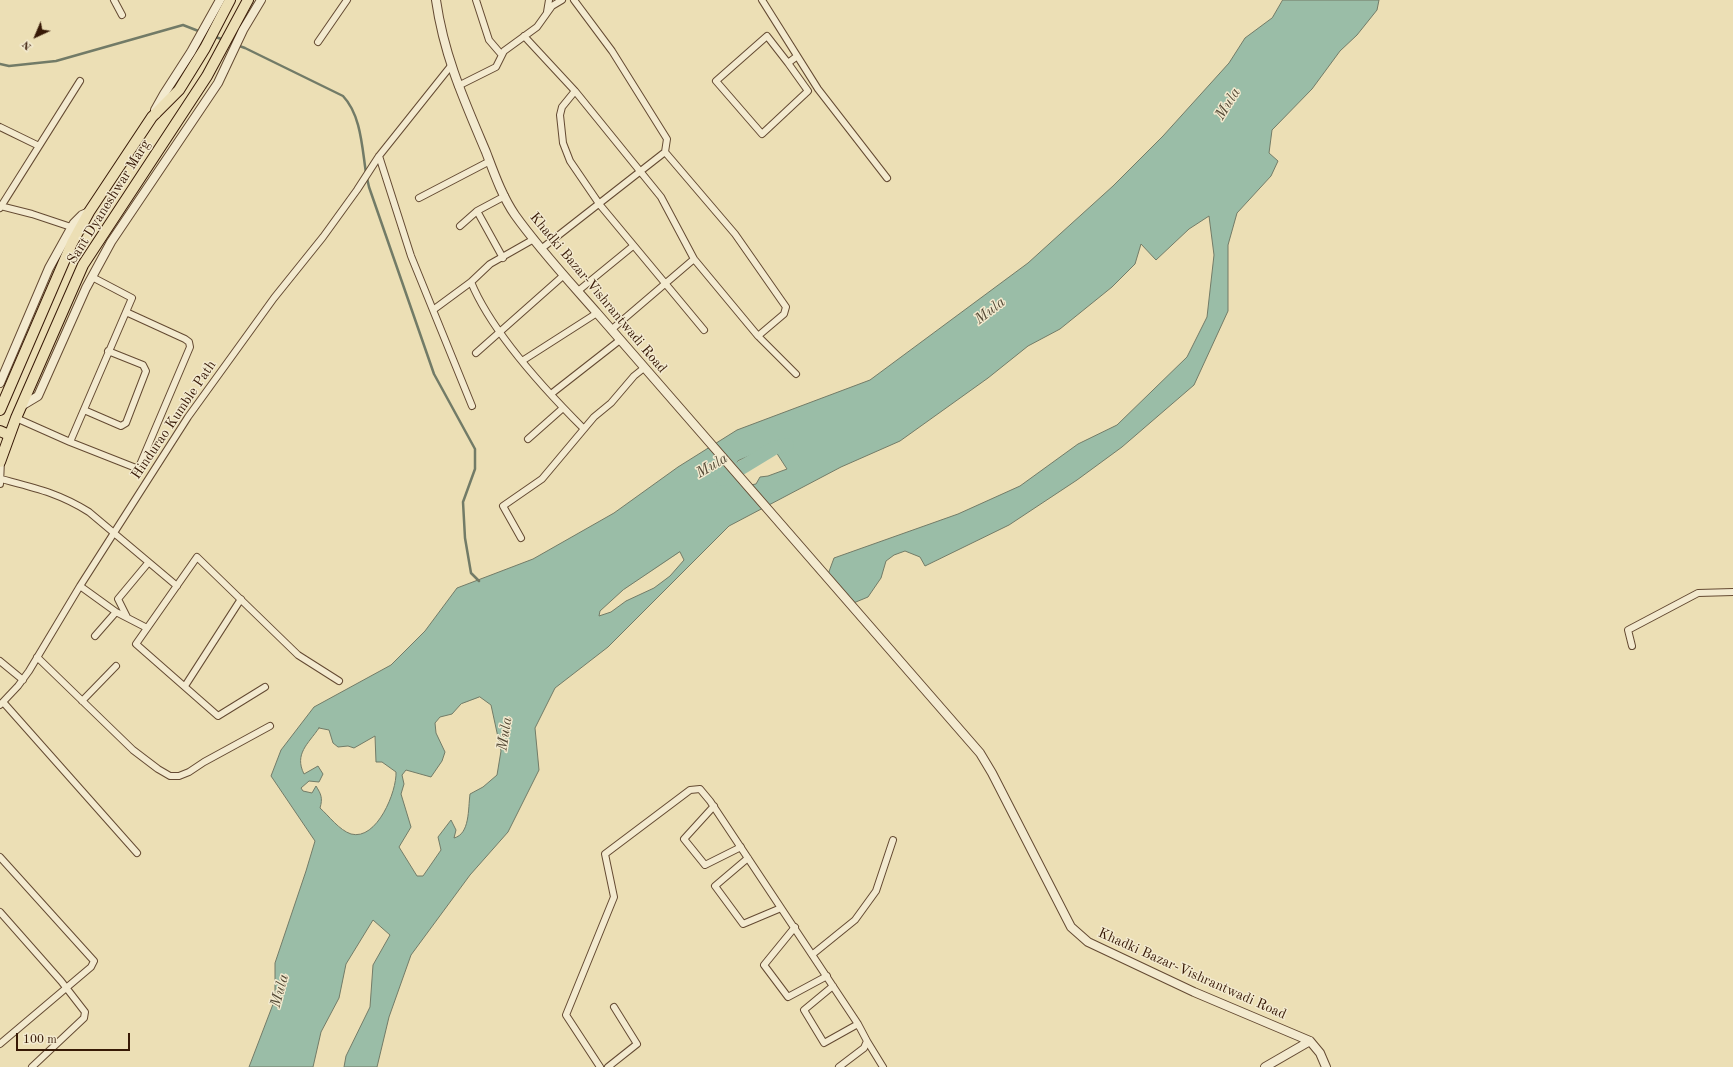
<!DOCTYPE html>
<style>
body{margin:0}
#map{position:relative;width:1733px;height:1067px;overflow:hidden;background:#ecdfb5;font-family:"Old Standard TT",serif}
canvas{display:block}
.north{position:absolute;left:16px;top:16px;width:40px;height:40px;-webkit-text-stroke:3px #f3eacf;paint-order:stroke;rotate:224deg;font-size:11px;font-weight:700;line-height:16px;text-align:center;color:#371906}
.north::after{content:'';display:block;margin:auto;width:14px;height:18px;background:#371906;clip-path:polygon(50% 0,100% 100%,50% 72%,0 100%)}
.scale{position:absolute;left:16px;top:1033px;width:114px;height:18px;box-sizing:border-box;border:2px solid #371906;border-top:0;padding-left:5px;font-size:12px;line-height:14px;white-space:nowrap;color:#371906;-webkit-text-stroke:3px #f3eacf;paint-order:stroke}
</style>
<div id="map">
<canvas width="1733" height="1067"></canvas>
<div class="north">N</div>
<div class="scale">100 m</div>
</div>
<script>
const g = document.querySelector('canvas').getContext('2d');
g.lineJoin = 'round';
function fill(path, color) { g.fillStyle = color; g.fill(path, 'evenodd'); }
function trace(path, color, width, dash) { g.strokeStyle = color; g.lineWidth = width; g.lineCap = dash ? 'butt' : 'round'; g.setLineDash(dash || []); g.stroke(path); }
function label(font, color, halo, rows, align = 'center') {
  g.font = font + ' "Old Standard TT",serif'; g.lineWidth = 3; g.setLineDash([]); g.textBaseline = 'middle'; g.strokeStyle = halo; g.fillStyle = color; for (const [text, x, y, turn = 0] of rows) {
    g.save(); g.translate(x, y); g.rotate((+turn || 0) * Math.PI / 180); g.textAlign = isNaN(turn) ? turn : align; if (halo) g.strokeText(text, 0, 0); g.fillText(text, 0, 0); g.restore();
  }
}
const water = new Path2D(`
 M 1283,0 L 1379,0 L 1377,10 L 1357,35 L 1340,51 L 1312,89 L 1272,130 L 1269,153 L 1278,161 L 1271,176 L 1237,213 L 1228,245 L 1228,311 L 1194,385 L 1122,447 L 1077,480 L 1009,525 L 925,566 L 920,557 L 905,551 L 894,555 L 886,561 L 881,578 L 868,597 L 851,604 L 827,577 L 834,558 L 958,514 L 1020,486 L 1078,444 L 1117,425 L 1187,357 L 1207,317 L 1214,255 L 1209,216 L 1189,229 L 1156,260 L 1141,244 L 1135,264 L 1112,287 L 1060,329 L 1028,346 L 988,378 L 900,441 L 841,467 L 729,526 L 608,647 L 555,688 L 535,728 L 539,770 L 508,832 L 470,875 L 411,955 L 389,1017 L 377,1067 L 344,1067 L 346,1056 L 370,1007 L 373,965 L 390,935 L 373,920 L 346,964 L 339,998 L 321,1032 L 313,1067 L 249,1067 L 275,999 L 275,963 L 306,871 L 315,841 L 271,776 L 281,750 L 314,707 L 391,665 L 425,631 L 457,588 L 533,559 L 614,513 L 678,467 L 737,430 L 870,380 L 1028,263 L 1113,186 L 1163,136 L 1229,63 L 1245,38 L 1272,18 ZM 761,451 L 776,452 L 787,469 L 768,476 L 760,477 L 756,484 L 745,486 L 732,473 L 738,461 ZM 680,552 L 684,560 L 670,576 L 654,588 L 626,601 L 611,612 L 599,616 L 600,611 L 623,590 ZM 480,697 L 491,705 L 501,751 L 497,775 L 483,787 L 470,794 C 468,809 470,834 454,838 L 456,830 L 451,820 L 438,837 L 441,850 L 423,876 L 417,876 L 399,847 L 411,827 L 401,794 L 404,784 L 402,775 L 406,770 L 431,777 L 442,761 L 445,752 L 436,733 L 435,723 L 440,717 L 452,714 L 461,704 ZM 319,728 L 329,730 L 333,743 L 338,747 L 348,746 L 354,748 L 375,736 L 376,762 L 382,762 L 396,772 C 397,791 377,841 351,834 C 339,830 329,816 320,808 C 323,798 321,794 316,786 L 312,793 L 303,791 L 301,788 L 309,781 L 319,782 L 323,774 L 318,766 L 304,774 C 294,754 308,744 319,728 Z`);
fill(water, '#9abda7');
trace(water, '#727b67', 1);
trace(new Path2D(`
 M 213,36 L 224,40
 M 228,42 L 245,48 L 343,96 C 361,115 362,147 366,173
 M 0,64 L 9,66 L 56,61 L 183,25 L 201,32
 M 367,178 L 369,187 L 434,374 L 475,449 L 475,469 L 463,502 L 465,538 L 471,573 L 479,581`), '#727b67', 2.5);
trace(new Path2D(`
 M 723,479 L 774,448 L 787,445`), '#9abda7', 14);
const minor = new Path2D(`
 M 114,0 L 122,15
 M 476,0 L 489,40 L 501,54
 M 574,0 L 612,51 L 667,139 L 665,152 L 735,234 L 786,307 L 784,314 L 758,336
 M 762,0 L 818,89 L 887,178
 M 547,12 L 549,0
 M 524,36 L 575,91 L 661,197 L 694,259 L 758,336 L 796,374
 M 318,42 L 347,0
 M 788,63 L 767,36 L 716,81 L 762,134 L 808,91 L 788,63 L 796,57
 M 458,86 L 496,67 L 504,51 L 537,27 L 552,6 L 562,0
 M 575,91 L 562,107 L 560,115 L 563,143 L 570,161 L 600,205 L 704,330
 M 0,127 L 39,146
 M 379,156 L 411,256 L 472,406
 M 419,198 L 490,161
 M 0,206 L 32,214 L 71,227
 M 0,208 L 80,81
 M 477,211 L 503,258
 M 460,226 L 477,211 L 505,196
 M 541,249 L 665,152
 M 471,282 C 492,333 545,390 584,429
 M 578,291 L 633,246
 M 433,310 L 471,282 L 490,264 L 534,239
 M 611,330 L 694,259
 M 476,353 L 564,275
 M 522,361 L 597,313
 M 551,394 L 620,340
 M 84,410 L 121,426 L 126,423 L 146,371 L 143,365 L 108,351
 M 16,418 L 70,442 L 136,468 L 139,467 L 190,347 L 189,342 L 185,339 L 126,312
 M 528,439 L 563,408
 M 70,442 L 132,298 L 92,277
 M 1,479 C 35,488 59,493 89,512 L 177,586
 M 0,484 L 1,460
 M 521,538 L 503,506 L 542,479 L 594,417 L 611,403 L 634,376 L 644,368
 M 80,586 L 116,612 L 147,628
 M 127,617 L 118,599 L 148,563
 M 95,636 L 116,612
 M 1632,646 L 1628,630 L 1698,593 L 1733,592
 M 37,657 L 133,750 L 158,769 L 170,776 L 179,776 L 189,772 L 204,762 L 270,726
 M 0,661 L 23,680
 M 185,686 L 241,599
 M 265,687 L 218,716 L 136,644 L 197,557 L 298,655 L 339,681
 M 82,701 L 116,666
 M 3,702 L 137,853
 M 0,705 L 18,686 L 29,671 L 80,586 L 188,417 L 274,298 L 323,237 L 357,190 L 379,156 L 450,67
 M 714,806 L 684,839 L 705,865 L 741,847
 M 0,857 L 94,961 L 91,967 L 0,1044
 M 748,858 L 715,886 L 743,924 L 781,908
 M 0,912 L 61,981 L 85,1012 L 84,1018 L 32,1067
 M 795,927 L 764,965 L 788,997 L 827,976
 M 813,954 L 855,920 L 876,891 L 893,840
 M 833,986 L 804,1010 L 824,1043 L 858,1024
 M 867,1041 L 883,1067
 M 600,1067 L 566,1015 L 614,897 L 605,854 L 690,790 L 700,789 L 710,801 L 858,1024 L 867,1041 L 864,1048 L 839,1067
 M 608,1067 L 637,1044 L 614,1007`);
const tertiary = new Path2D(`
 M 436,0 C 444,56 464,100 486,152 C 494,173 502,196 515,215 C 540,250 569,281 597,313 L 980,753 L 992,773 L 1071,927 L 1088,942 L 1194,992 L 1310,1041 L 1320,1053 L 1326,1067
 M 156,114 L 155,110 L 164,94 L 191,52 L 220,0
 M 0,383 L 49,268 L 74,223 L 82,215 L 89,212
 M 23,405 L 38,396 L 86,288 L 111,242 L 218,83 L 243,30 L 261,0
 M 1265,1067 L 1310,1041`);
const primary = new Path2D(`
 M 0,410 L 72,243 L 89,212 L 152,117 L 179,90 L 205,48 L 230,0
 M 0,431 L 9,435
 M 0,462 L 16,418 L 83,265 L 207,76 L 248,0`);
trace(minor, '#644a32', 8);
trace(tertiary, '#644a32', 10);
trace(primary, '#371906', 12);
trace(minor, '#f3eacf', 6);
trace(tertiary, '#f3eacf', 8);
trace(primary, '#ecdfb5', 10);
label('14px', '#371906', '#f3eacf', [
 ["Sant Dyaneshwar Marg",109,202,-58],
 ["Khadki Bazar-Vishrantwadi Road",598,293,50],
 ["Hindurao Kumble Path",174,420,-56],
 ["Khadki Bazar-Vishrantwadi Road",1192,974,24]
]);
label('italic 15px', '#554a36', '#f3eacf', [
 ["Mula",1228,104,-58],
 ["Mula",990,311,-38],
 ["Mula",712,466,-31],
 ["Mula",505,734,-81],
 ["Mula",280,991,-75]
]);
</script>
